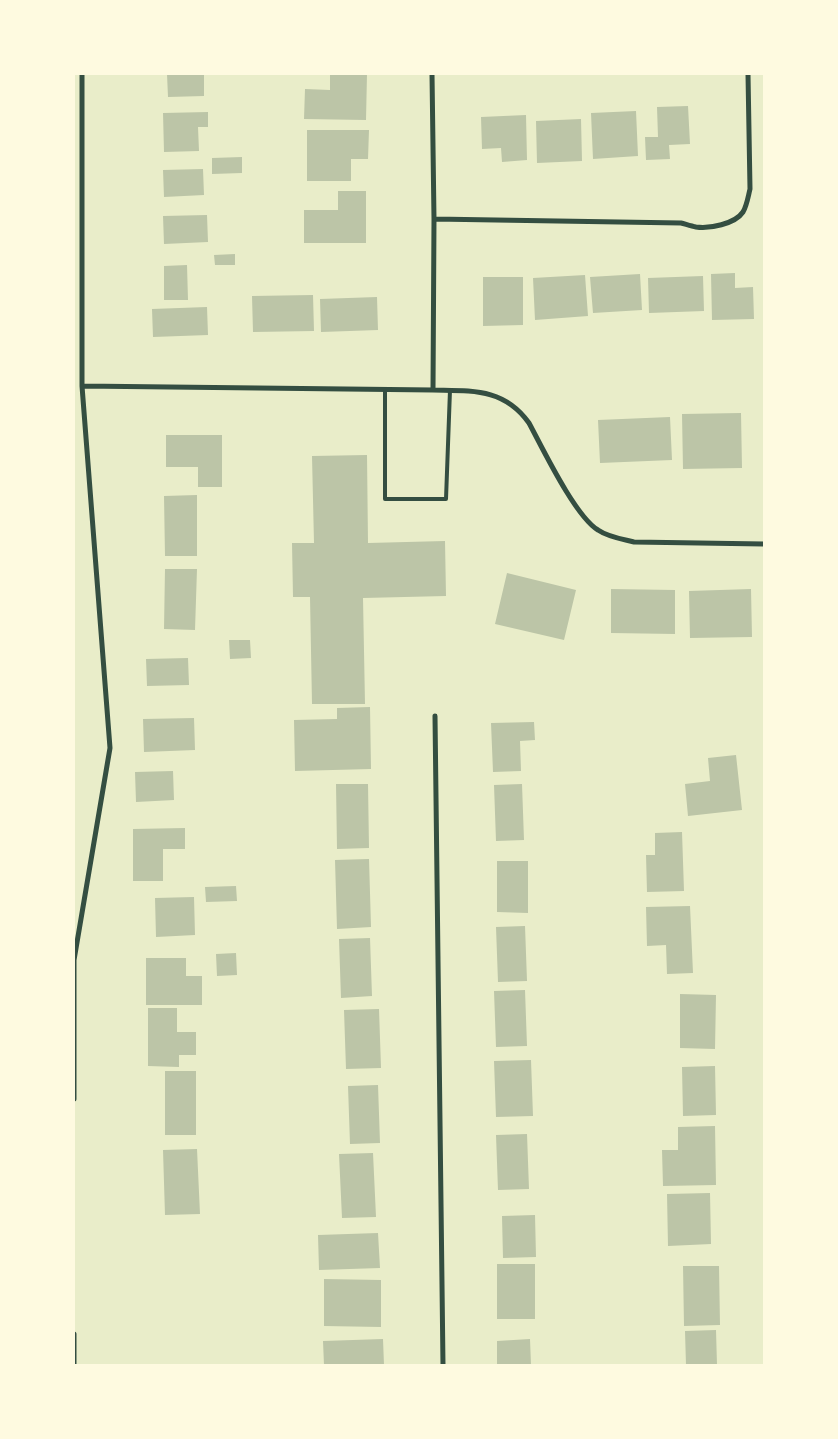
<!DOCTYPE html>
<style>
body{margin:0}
#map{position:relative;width:838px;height:1439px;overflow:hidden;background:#e9edc9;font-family:"Fira Sans Condensed",sans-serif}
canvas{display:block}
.frame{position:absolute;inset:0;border:75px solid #fefae0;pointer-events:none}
</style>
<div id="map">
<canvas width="838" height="1439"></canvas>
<div class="frame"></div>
</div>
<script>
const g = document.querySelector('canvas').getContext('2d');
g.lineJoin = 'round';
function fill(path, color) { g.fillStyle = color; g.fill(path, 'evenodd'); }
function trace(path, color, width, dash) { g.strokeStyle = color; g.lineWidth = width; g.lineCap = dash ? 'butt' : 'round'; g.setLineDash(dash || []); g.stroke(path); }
fill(new Path2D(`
 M 167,74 L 204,74 L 204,96 L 168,97 Z
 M 330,74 L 367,74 L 366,120 L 304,119 L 305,89 L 330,90 Z
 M 688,106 L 690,144 L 669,145 L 670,159 L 646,160 L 645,137 L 658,137 L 657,107 Z
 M 636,111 L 638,156 L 593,159 L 591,113 Z
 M 208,112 L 208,127 L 198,127 L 199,151 L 164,152 L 163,113 Z
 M 526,115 L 527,160 L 502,162 L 501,148 L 482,149 L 481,117 Z
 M 581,119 L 582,161 L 537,163 L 536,121 Z
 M 307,130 L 369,130 L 368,159 L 351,159 L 351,181 L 307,181 Z
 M 242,157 L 242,173 L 212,174 L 212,158 Z
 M 203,169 L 204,195 L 164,197 L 163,170 Z
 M 338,191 L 366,191 L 366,243 L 304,243 L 304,210 L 338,210 Z
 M 207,215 L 208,242 L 164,244 L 163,216 Z
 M 235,254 L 235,265 L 215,265 L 214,255 Z
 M 187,265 L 188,300 L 164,300 L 164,266 Z
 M 735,273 L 735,288 L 753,287 L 754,319 L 712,320 L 711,274 Z
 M 640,274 L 642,310 L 593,313 L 590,277 Z
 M 585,275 L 588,316 L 535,320 L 533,278 Z
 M 703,276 L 704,311 L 649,313 L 648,278 Z
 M 483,277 L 523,277 L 523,325 L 483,326 Z
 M 313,295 L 314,331 L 253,332 L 252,296 Z
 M 377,297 L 378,330 L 321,332 L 320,299 Z
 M 207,307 L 208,335 L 153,337 L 152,309 Z
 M 741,413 L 742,468 L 683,469 L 682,414 Z
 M 670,417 L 672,460 L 600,463 L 598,420 Z
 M 166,435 L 222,435 L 222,487 L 198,487 L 198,467 L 166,467 Z
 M 367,455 L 368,543 L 445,541 L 446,596 L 363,598 L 365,704 L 312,704 L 310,597 L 293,597 L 292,543 L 314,543 L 312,456 Z
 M 197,495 L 197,556 L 165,556 L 164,496 Z
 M 165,569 L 197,569 L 195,630 L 164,629 Z
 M 507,573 L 576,590 L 564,640 L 495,624 Z
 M 611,589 L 675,590 L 675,634 L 611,633 Z
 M 751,589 L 752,637 L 690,638 L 689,591 Z
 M 229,640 L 250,640 L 251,658 L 230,659 Z
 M 188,658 L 189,685 L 147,686 L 146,659 Z
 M 370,707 L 371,769 L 295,771 L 294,720 L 337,719 L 337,708 Z
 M 194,718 L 195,750 L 144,752 L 143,719 Z
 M 534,722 L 535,740 L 520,741 L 521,771 L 493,772 L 491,723 Z
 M 736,755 L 742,810 L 688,816 L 685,784 L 710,781 L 708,758 Z
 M 173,771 L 174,800 L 136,802 L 135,772 Z
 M 336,784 L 368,784 L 369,848 L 337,849 Z
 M 522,784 L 524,840 L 496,841 L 494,785 Z
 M 185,828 L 185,849 L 163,849 L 163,881 L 133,881 L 133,829 Z
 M 682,832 L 684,891 L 647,892 L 646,855 L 655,855 L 655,833 Z
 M 369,859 L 371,927 L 337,929 L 335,860 Z
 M 497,861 L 528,861 L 528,913 L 497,912 Z
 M 236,886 L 237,901 L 206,902 L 205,887 Z
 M 194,897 L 195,935 L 156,937 L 155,898 Z
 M 690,906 L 693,973 L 667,974 L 666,945 L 647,946 L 646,907 Z
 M 525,926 L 527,981 L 498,982 L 496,927 Z
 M 370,938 L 372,996 L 341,998 L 339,939 Z
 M 236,953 L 237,975 L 217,976 L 216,954 Z
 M 146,958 L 186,958 L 186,976 L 202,976 L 202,1005 L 146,1005 Z
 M 525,990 L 527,1046 L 496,1047 L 494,991 Z
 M 680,994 L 716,995 L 715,1049 L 680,1048 Z
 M 148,1008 L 177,1008 L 177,1032 L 196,1032 L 196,1055 L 179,1055 L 179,1067 L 148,1066 Z
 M 379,1009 L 381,1068 L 346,1069 L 344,1010 Z
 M 531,1060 L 533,1116 L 496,1117 L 494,1061 Z
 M 715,1066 L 716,1115 L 683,1116 L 682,1067 Z
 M 165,1071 L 196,1071 L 196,1135 L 165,1135 Z
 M 378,1085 L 380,1143 L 350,1144 L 348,1086 Z
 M 715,1126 L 716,1185 L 663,1186 L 662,1150 L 678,1150 L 678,1127 Z
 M 527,1134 L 529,1189 L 498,1190 L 496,1135 Z
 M 197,1149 L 200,1214 L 165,1215 L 163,1150 Z
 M 373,1153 L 376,1217 L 342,1218 L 339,1154 Z
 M 710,1193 L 711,1244 L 668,1246 L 667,1194 Z
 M 535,1215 L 536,1257 L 503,1258 L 502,1216 Z
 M 378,1233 L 380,1268 L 319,1270 L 318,1235 Z
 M 497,1264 L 535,1264 L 535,1319 L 497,1319 Z
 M 683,1266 L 719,1266 L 720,1325 L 684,1326 Z
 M 324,1279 L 381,1280 L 381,1327 L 324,1326 Z
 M 716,1330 L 717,1365 L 686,1365 L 685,1331 Z
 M 383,1339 L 384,1365 L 324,1365 L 323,1341 Z
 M 530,1339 L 531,1365 L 497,1365 L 497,1341 Z`), '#bcc5a7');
trace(new Path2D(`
 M 385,389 L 385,499 L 446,499 L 450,390`), '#344e41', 4);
trace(new Path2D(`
 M 432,74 L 434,219 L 433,390
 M 434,219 L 681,223 C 685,224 691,226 696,227 C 709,229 735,224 743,212 C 747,205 748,197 750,189 L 748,74
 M 82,386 L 433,390 C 472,391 504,388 529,423 C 543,449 575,516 598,530 C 608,537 622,539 634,542 L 764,544
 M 435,716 L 443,1365
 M 74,1099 L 74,960 L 110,748 L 82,386 L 82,74
 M 74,1334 L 74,1365`), '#344e41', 5);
</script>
